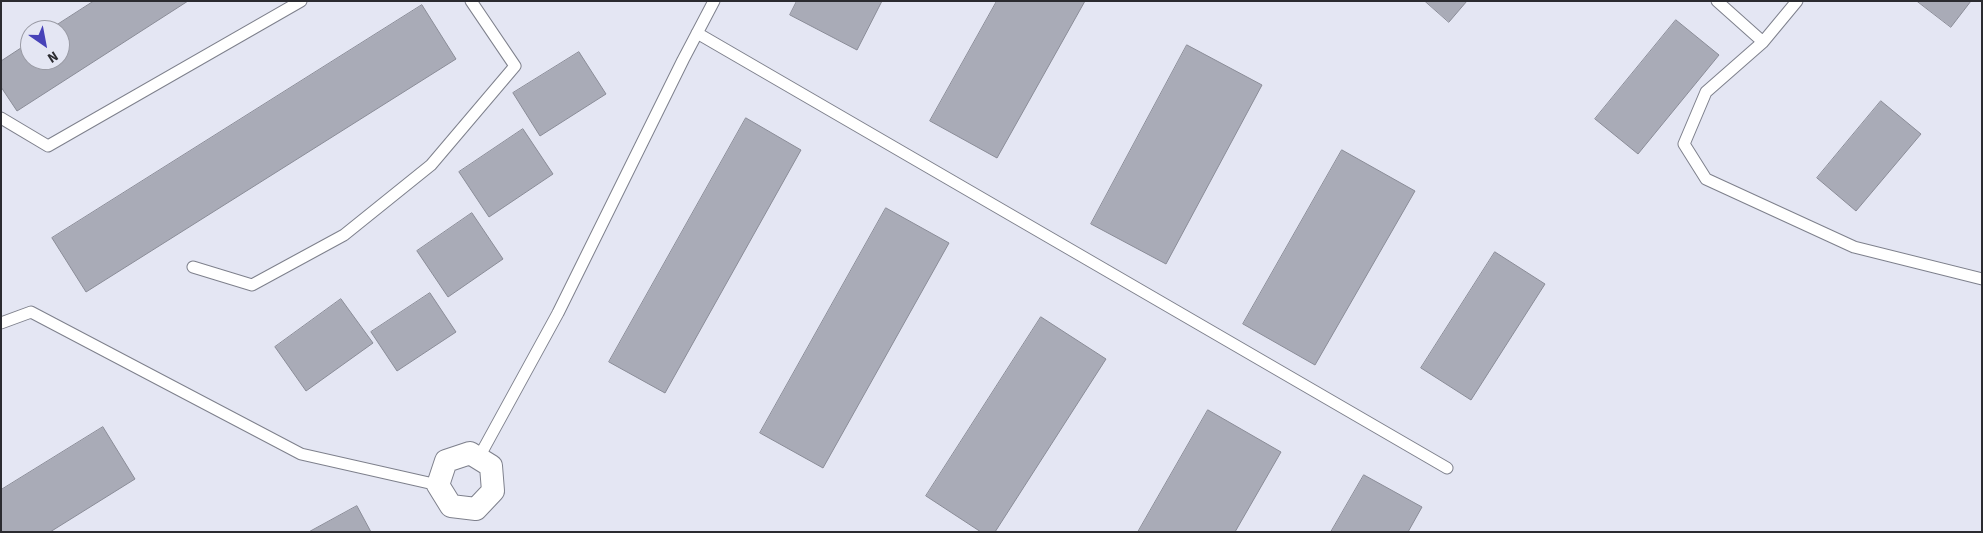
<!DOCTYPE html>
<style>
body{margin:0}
#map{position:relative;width:1983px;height:533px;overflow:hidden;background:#e4e6f3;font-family:"Source Sans 3",sans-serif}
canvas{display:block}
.frame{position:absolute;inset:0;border:2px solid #2b2b30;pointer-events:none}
.north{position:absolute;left:20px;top:20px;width:50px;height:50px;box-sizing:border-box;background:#e4e6f3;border:1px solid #9a9ba5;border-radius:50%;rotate:147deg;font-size:14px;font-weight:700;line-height:20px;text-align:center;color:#2b2b30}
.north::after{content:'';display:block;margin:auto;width:18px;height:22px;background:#4742b8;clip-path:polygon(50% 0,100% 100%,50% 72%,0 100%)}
</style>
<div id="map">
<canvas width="1983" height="533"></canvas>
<div class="frame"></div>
<div class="north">N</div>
</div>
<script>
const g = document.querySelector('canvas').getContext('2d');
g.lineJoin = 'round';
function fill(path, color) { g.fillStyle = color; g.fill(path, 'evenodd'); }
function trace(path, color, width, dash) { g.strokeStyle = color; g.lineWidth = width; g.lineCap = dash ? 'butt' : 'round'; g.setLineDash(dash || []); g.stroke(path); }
const building = new Path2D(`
 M 94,1 L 188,1 L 17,111 L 1,87 L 1,61 L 30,42 L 30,60 L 60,60 L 60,30 L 49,30 Z
 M 797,1 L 882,1 L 857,50 L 790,15 Z
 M 997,1 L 1085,1 L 997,158 L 930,121 Z
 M 1425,1 L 1467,1 L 1449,22 Z
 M 1917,1 L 1971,1 L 1951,27 Z
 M 422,5 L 456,59 L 86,292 L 52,238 Z
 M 1676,20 L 1719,55 L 1638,154 L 1595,119 Z
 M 1187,45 L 1262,85 L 1166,264 L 1091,224 Z
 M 579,52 L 606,94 L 540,136 L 513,93 Z
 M 1881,101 L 1921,134 L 1856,211 L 1817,178 Z
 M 746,118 L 801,150 L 665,393 L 609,362 Z
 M 523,129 L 553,174 L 489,217 L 459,172 Z
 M 1342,150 L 1415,191 L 1315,365 L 1243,324 Z
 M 886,208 L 949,243 L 823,468 L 760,433 Z
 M 472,213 L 503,259 L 448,297 L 417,251 Z
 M 1495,252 L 1545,284 L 1471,400 L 1421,368 Z
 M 430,293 L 456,332 L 397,371 L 371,332 Z
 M 341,299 L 373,343 L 306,391 L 275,347 Z
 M 1041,317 L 1106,359 L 995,532 L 981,532 L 926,496 Z
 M 1208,410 L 1281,452 L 1235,532 L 1138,532 Z
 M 103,427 L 135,479 L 50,532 L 1,532 L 1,490 Z
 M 1364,475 L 1422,507 L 1408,532 L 1331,532 Z
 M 357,506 L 371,532 L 309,532 Z`);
fill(building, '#a9abb7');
trace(building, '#8a8c97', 1);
const service = new Path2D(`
 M 1717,1 L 1763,42
 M 1797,1 L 1763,42 L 1706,92 L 1684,144 L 1706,179 L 1854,247 L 1982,279
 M 697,33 L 1447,468
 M 1,118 L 48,146 L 301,1
 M 193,267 L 252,285 L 344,235 L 431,165 L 515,66 L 471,1
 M 1,323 L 31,312 L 301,454 L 438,485
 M 478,459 L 558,313 L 683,60 L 714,1`);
const minor = new Path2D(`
 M 470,453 L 491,466 L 493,491 L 476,509 L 451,506 L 438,485 L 446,461 Z`);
trace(service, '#7e808c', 13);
trace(minor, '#7e808c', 24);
trace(service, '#fff', 11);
trace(minor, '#fff', 22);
</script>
